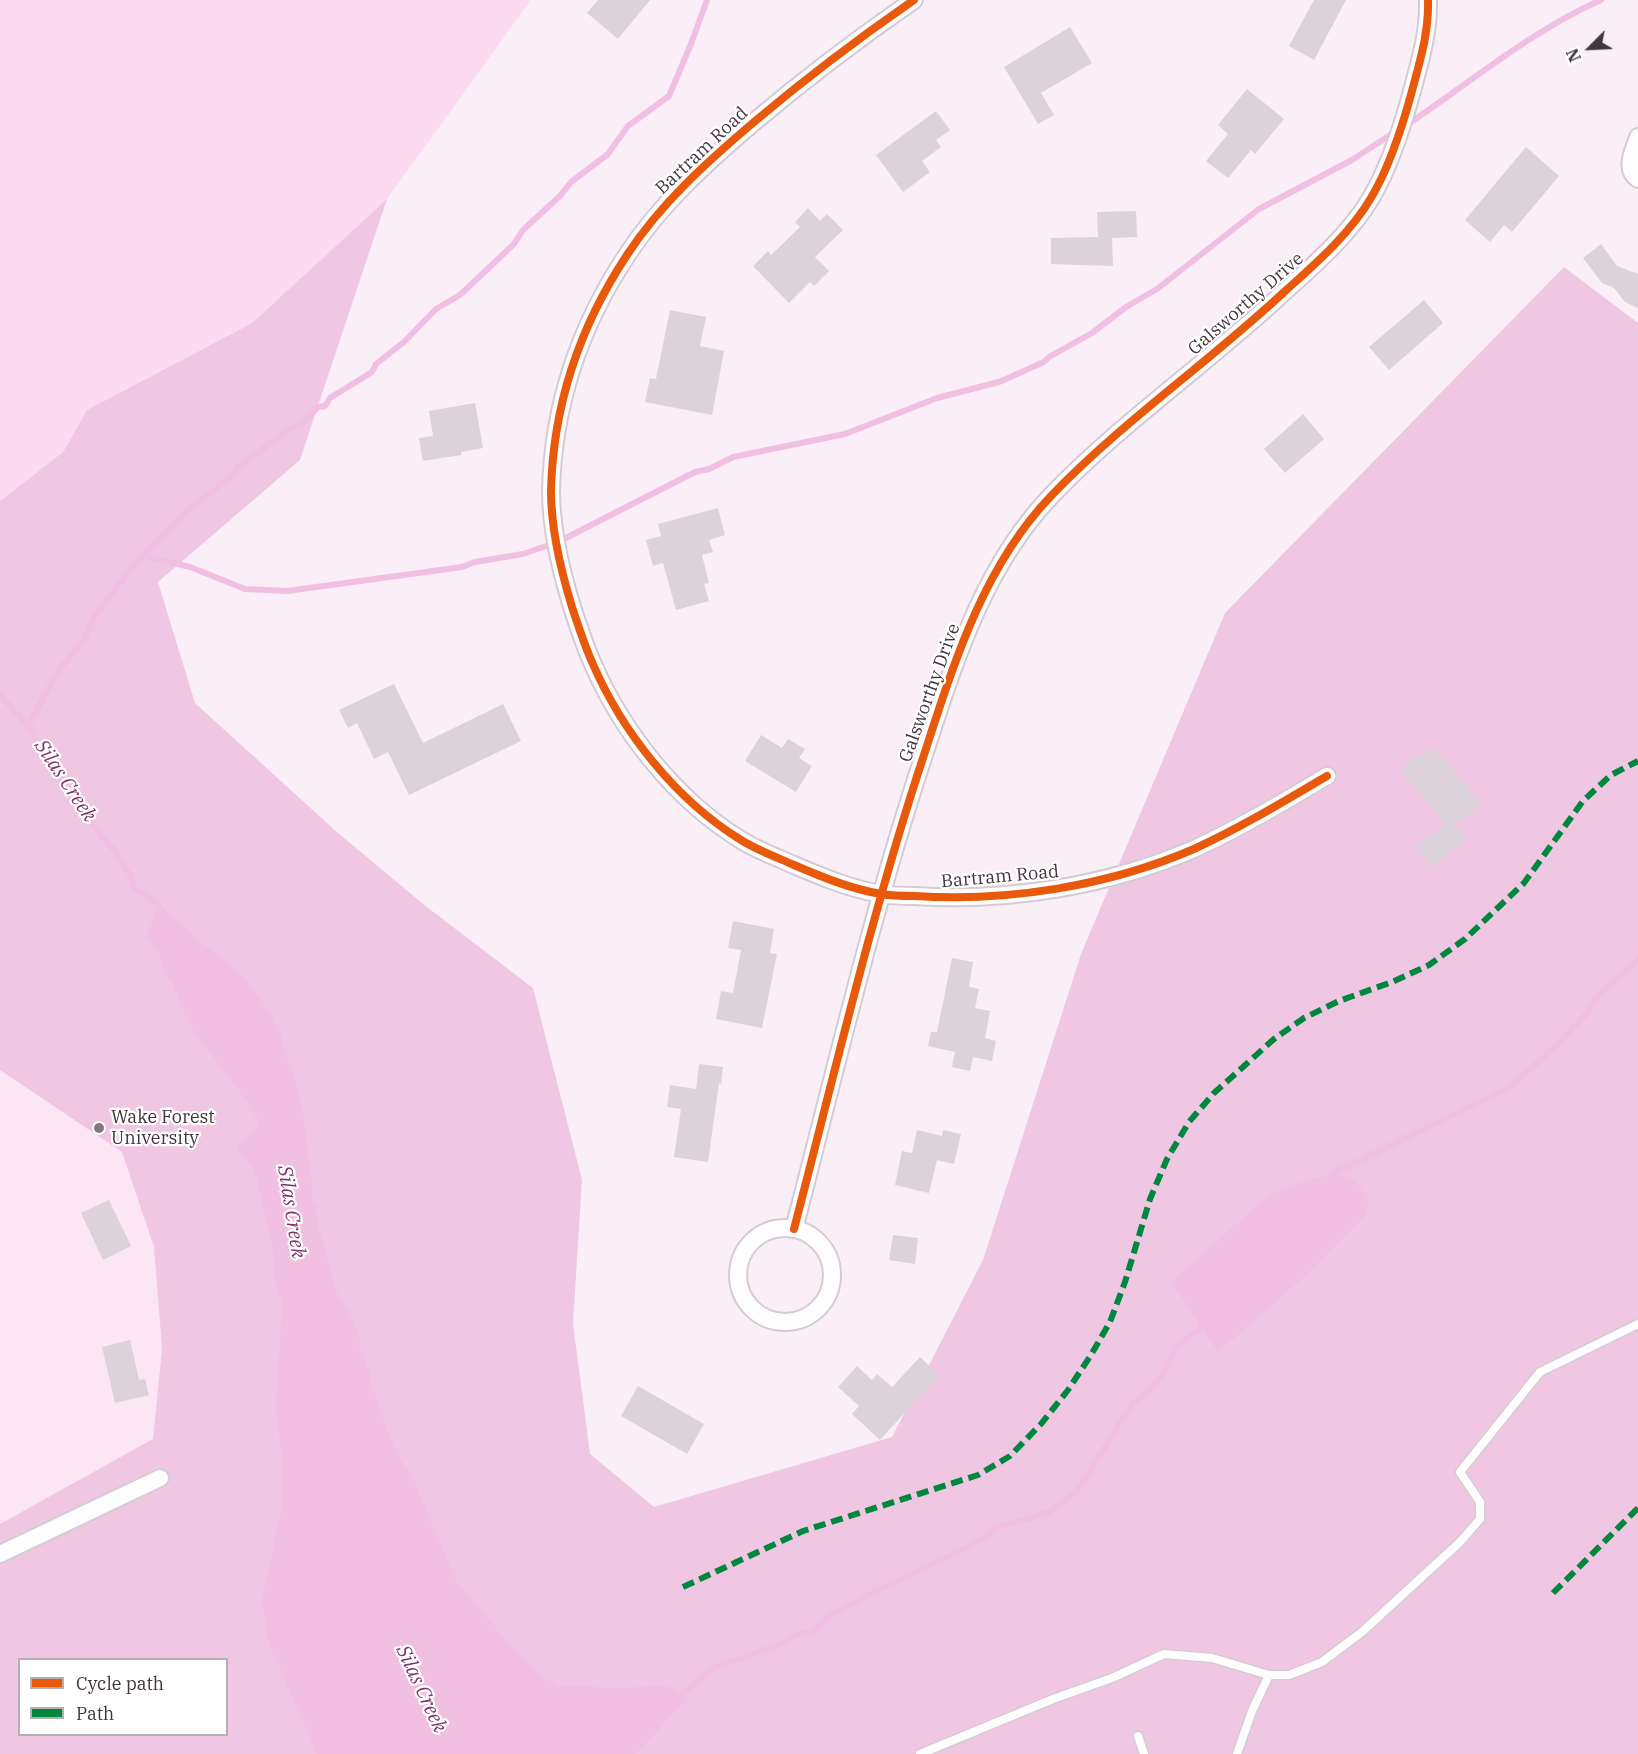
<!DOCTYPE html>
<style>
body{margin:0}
#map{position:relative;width:1638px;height:1754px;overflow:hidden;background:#faeff6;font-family:"IBM Plex Serif",serif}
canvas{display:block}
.legend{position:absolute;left:18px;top:1658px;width:210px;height:78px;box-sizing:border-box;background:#fff;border:2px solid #b3afb2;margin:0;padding:8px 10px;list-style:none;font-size:18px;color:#42363e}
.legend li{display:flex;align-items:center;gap:12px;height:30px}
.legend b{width:30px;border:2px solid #b3afb2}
.north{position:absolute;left:1560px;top:18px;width:60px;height:60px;-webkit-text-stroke:4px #fff;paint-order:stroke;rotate:246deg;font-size:16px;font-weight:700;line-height:24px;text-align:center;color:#42363e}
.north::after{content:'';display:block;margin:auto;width:21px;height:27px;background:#42363e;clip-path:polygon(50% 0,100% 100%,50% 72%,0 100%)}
</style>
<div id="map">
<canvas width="1638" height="1754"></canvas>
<ul class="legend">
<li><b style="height:8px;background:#e8590c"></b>Cycle path</li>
<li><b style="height:8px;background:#00873e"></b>Path</li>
</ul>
<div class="north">N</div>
</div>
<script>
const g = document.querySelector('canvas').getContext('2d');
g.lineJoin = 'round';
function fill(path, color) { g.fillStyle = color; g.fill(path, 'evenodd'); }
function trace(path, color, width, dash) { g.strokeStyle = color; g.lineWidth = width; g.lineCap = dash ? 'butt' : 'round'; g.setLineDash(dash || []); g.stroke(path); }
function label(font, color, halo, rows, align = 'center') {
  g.font = font + ' "IBM Plex Serif",serif'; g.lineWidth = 4.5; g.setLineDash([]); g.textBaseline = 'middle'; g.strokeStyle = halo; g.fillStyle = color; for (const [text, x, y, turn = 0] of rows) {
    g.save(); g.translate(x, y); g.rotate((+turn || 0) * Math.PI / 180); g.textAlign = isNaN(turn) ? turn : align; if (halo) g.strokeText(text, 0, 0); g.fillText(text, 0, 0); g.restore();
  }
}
fill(new Path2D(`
 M 0,509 L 217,1468 L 20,1660 L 20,1734 L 0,1754 Z`), '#fce6f4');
fill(new Path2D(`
 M 0,0 L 531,0 L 387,199 L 252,323 L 87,410 L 63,452 L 0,501 Z`), '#fcdbf0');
fill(new Path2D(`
 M 387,199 L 300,460 L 158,582 L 195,703 L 337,832 L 423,904 L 533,988 L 582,1180 L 573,1323 L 590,1454 L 654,1507 L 892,1437 L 983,1260 L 1081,954 L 1225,613 L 1564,267 L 1638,323 L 1638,1754 L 0,1754 L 0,1524 L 153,1439 L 162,1348 L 154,1247 L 122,1152 L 0,1070 L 0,501 L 63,452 L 87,410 L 252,323 ZM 20,1660 L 226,1660 L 226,1734 L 20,1734 Z`), '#f0c7e3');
fill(new Path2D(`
 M 158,904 L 191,932 L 194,938 L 222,957 L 249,983 L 269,1012 L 282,1037 L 282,1045 L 293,1071 L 303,1112 L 312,1185 L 312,1200 L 316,1206 L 317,1221 L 338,1296 L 350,1313 L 360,1340 L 359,1348 L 371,1373 L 370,1381 C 378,1402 394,1458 410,1471 L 456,1580 L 512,1647 L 543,1678 L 560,1687 L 567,1685 L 607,1688 L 667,1686 L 688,1699 L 635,1754 L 317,1754 L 268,1641 L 262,1601 L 281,1512 L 283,1470 L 276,1407 L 282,1302 L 275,1282 L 273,1252 L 257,1178 L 253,1168 L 237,1149 L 259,1124 L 250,1105 L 193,1031 L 170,979 L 164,974 L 159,954 L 147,936 Z
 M 1332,1174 C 1355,1176 1359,1182 1368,1202 L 1364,1216 L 1302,1279 L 1218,1352 L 1171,1282 L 1262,1201 L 1282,1188 Z`), '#f0bfe1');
trace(new Path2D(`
 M 1405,126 C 1470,83 1529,32 1601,0
 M 145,556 L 190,567 L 245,589 L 287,591 L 462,567 L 475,562 L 523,554 L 558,542 L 695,472 L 709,469 L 733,457 L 845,434 L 937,398 L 999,382 L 1044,362 L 1049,357 L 1092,333 L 1126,307 L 1157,289 L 1259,209 L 1352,160 L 1396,131
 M 0,695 L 28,726 L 39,746 L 101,836 L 115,851 L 130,875 L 134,888 L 158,904 L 161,910
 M 28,726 L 58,671 L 84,640 L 95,616 L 135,564 L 188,510 L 233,475 L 238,467 L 290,429 L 303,423 L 318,407 L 325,406 L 330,398 L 372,372 L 376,364 L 404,342 L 436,309 L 460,295 L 514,244 L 523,230 L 561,195 L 571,182 L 608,154 L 628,126 L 669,96 L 691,44 L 707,0
 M 1331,1180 L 1332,1174 L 1511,1086 L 1555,1047 L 1586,1014 L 1600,993 L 1638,960
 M 677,1698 L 715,1667 L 773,1647 L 798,1634 L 812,1632 L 828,1617 L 871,1593 L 967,1548 L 985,1538 L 996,1528 L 1050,1512 L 1078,1490 L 1132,1404 L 1153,1387 L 1165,1370 L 1176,1346 L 1202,1328 L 1205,1323`), '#f0bfe1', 6);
fill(new Path2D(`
 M 598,0 L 650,0 L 618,39 L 587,13 Z
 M 1314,0 L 1346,0 L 1314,60 L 1289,46 Z
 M 1070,27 L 1092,63 L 1041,93 L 1054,115 L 1038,124 L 1004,67 Z
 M 1247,89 L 1284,119 L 1255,154 L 1251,150 L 1228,178 L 1206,161 L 1228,134 L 1218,125 Z
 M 936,111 L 950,130 L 936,140 L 941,147 L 922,161 L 930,172 L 903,192 L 876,155 Z
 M 1526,147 L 1559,176 L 1512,232 L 1504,225 L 1490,242 L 1465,220 Z
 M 808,208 L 820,221 L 827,214 L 843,230 L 815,257 L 829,271 L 814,286 L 810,282 L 789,303 L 753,266 L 768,251 L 771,255 L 800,227 L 795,222 Z
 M 1136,211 L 1137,237 L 1112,238 L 1113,266 L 1051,264 L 1051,238 L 1098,237 L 1097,212 Z
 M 1601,244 L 1617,266 L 1638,274 L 1638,308 L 1625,302 L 1614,288 L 1602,283 L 1583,258 Z
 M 1424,300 L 1443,323 L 1389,370 L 1369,347 Z
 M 670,310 L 706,317 L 700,346 L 724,351 L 712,415 L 645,402 L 650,378 L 656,379 Z
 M 475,403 L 483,448 L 461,452 L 461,455 L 423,461 L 419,438 L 433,436 L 429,411 Z
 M 1303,414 L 1324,439 L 1285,473 L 1264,449 Z
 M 718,508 L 725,535 L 709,540 L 713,552 L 702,555 L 709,583 L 704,584 L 709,601 L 676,610 L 663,563 L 653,566 L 646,540 L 661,536 L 658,524 Z
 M 394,684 L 423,743 L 503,704 L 521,741 L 409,795 L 388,752 L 374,759 L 357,723 L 348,728 L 339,710 Z
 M 761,735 L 782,748 L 788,739 L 805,749 L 799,758 L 812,766 L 796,792 L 745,761 Z
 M 1434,747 L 1481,804 L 1455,825 L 1466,839 L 1432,867 L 1415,847 L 1445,823 L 1400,769 L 1419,753 L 1422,757 Z
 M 733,921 L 774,929 L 770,953 L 777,954 L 762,1028 L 716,1019 L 721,991 L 733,993 L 741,950 L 728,948 Z
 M 952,958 L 973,962 L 969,987 L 979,989 L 975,1008 L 990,1011 L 985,1038 L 996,1041 L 992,1061 L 973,1057 L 970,1071 L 952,1067 L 955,1052 L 928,1046 L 931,1032 L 937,1032 Z
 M 699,1064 L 723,1067 L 721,1084 L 719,1083 L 708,1162 L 674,1157 L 681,1109 L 667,1107 L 670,1085 L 696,1089 Z
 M 917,1130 L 942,1136 L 943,1130 L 961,1134 L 954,1164 L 937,1160 L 929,1193 L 895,1185 L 902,1151 L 912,1153 Z
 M 109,1200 L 131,1246 L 103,1260 L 81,1213 Z
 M 893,1235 L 918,1238 L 915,1264 L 889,1260 Z
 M 130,1340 L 139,1380 L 145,1379 L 149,1395 L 115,1403 L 102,1347 Z
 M 920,1357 L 939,1375 L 880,1440 L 852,1414 L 859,1406 L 838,1387 L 857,1366 L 872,1380 L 877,1374 L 892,1387 Z
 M 638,1386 L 704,1424 L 687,1454 L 621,1416 Z`), '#dcd2d9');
const service = new Path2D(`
 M 1269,1675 L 1289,1675 L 1322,1662 L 1362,1632 L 1460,1542 L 1480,1519 L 1480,1502 L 1460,1472 L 1540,1372 L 1638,1324
 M 1138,1736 L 1144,1754
 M 920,1754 L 1053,1699 L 1112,1678 L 1164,1654 L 1212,1658 L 1269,1675 L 1252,1711 L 1237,1754`);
const minor = new Path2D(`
 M 914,0 C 859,38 805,79 754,122 C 707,162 661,203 627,255 C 580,326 553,406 551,491 C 551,529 561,571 572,607 C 578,625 584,644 592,662 C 622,732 676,800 741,840 C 757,850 776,857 794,865 C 822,877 851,889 881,894 C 892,896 904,896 915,896 C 1008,902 1108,886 1194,849 C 1240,828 1283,802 1327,776
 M 1638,137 C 1634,150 1623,169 1638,179
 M738 1275a47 47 0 1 1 94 0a47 47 0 1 1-94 0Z
 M 794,1229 C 835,1072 872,912 923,758 C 953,666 982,568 1051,496 C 1122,422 1208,363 1283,293 C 1315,264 1349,235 1371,198 C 1390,166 1402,128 1412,91 C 1420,61 1429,32 1428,0
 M 0,1554 L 160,1478`);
trace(service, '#d5cbd2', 11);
trace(minor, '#d5cbd2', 20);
trace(service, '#fefdfe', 8);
trace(minor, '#fefdfe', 16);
trace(new Path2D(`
 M 683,1587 L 803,1531 L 978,1475 L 1010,1456 L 1041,1424 L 1068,1390 L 1091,1355 L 1110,1322 L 1125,1282 L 1150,1199 L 1167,1159 L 1189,1122 L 1214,1093 L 1274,1039 L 1304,1018 L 1339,1001 L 1392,982 L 1429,965 L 1465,939 L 1524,883 L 1583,801 L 1611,775 L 1638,761
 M 1553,1593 L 1638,1508`), '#00873e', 6, [12, 6]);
trace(new Path2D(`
 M 914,0 C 859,38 805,79 754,122 C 707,162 661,203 627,255 C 580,326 553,406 551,491 C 551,529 561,571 572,607 C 578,625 584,644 592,662 C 622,732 676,800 741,840 C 757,850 776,857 794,865 C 822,877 851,889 881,894 C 892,896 904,896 915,896 C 1008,902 1108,886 1194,849 C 1240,828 1283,802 1327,776
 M 794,1229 C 835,1072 872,912 923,758 C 953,666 982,568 1051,496 C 1122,422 1208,363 1283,293 C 1315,264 1349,235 1371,198 C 1390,166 1402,128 1412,91 C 1420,61 1429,32 1428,0`), '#e8590c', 8);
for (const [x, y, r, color] of [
 [99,1128,6,"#82777e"]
]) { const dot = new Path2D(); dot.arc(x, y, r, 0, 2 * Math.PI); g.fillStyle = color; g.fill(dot); trace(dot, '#fff', 2); }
label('18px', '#42363e', '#fff', [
 ["Bartram Road",702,151,-43],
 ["Galsworthy Drive",1246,304,-41],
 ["Galsworthy Drive",930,693,-70],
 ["Bartram Road",1000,877,-5]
]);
label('18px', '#42363e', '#fff', [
 ["Wake Forest",111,1118],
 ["University",111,1139]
], 'left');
label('italic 20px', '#7e336a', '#fff', [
 ["Silas Creek",65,781,56],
 ["Silas Creek",291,1212,81],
 ["Silas Creek",421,1689,65]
]);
</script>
